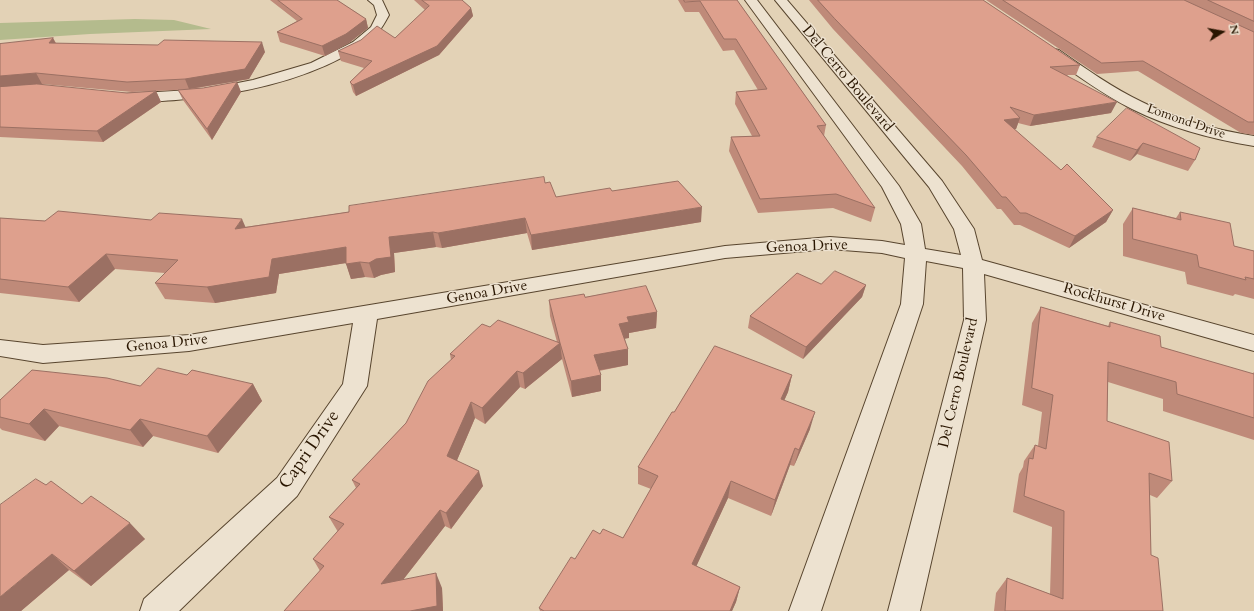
<!DOCTYPE html>
<style>
body{margin:0}
#map{position:relative;width:1254px;height:611px;overflow:hidden;background:#e3d2b6;font-family:Cardo,serif}
canvas{display:block}
.north{position:absolute;left:1202px;top:12px;width:40px;height:40px;-webkit-text-stroke:3px #ede2d0;paint-order:stroke;rotate:79deg;font-size:11px;font-weight:700;line-height:16px;text-align:center;color:#2a1601}
.north::after{content:'';display:block;margin:auto;width:14px;height:18px;background:#2a1601;clip-path:polygon(50% 0,100% 100%,50% 72%,0 100%)}
</style>
<div id="map">
<canvas width="1254" height="611"></canvas>
<div class="north">N</div>
</div>
<script>
const g = document.querySelector('canvas').getContext('2d');
g.lineJoin = 'round';
function fill(path, color) { g.fillStyle = color; g.fill(path, 'evenodd'); }
function trace(path, color, width, dash) { g.strokeStyle = color; g.lineWidth = width; g.lineCap = dash ? 'butt' : 'round'; g.setLineDash(dash || []); g.stroke(path); }
function label(font, color, halo, rows, align = 'center') {
  g.font = font + ' Cardo,serif'; g.lineWidth = 3; g.setLineDash([]); g.textBaseline = 'middle'; g.strokeStyle = halo; g.fillStyle = color; for (const [text, x, y, turn = 0] of rows) {
    g.save(); g.translate(x, y); g.rotate((+turn || 0) * Math.PI / 180); g.textAlign = isNaN(turn) ? turn : align; if (halo) g.strokeText(text, 0, 0); g.fillText(text, 0, 0); g.restore();
  }
}
fill(new Path2D(`
 M 135,19 L 174,20 L 211,29 L 90,34 L 0,40 L 0,23 Z`), '#b4bb8d');
const minor = new Path2D(`
 M 368,0 L 382,0 L 389,15 C 382,28 375,39 362,48 C 357,52 350,54 343,57 C 292,84 233,95 176,100 C 159,101 140,104 124,100 L 122,97 L 124,94 L 207,89 L 253,80 L 311,63 L 353,42 L 371,27 L 377,15 L 374,5 Z
 M 745,0 L 757,0 L 899,186 L 921,224 L 925,249 L 961,255 L 954,229 L 929,187 L 775,0 L 787,0 L 942,181 L 974,229 L 982,260 L 1254,335 L 1254,351 L 984,274 L 986,320 L 920,611 L 888,611 L 964,320 L 963,268 L 926,261 L 923,304 L 821,611 L 789,611 L 901,304 L 905,258 L 882,253 L 830,249 L 725,258 L 377,319 L 367,386 L 297,496 L 179,611 L 140,611 L 144,599 L 277,478 L 343,384 L 353,323 L 189,351 L 43,363 L 0,356 L 0,340 L 43,345 L 189,335 L 725,246 L 830,237 L 882,241 L 905,245 L 901,224 L 882,187 Z
 M 1054,49 L 1059,50 C 1086,69 1113,88 1142,102 C 1178,120 1215,130 1254,136 L 1254,146 C 1212,139 1170,128 1132,109 C 1102,94 1076,74 1049,56 L 1047,53 L 1049,50 Z`);
trace(minor, '#58452e', 2);
fill(minor, '#ede2d0');
fill(new Path2D(`
 M 270,0 L 337,0 L 366,19 L 368,28 L 349,43 L 325,56 L 280,42 L 277,32 L 297,21 Z
 M 414,0 L 462,0 L 471,8 L 473,16 L 439,55 L 356,96 L 353,92 L 350,82 L 364,68 L 341,61 L 338,51 L 395,38 L 425,10 Z
 M 678,0 L 737,0 L 826,125 L 824,136 L 875,208 L 871,222 L 833,208 L 758,213 L 729,151 L 731,137 L 752,136 L 735,104 L 736,92 L 758,90 L 734,50 L 723,51 L 699,12 L 685,12 Z
 M 809,0 L 983,0 L 1080,65 L 1076,75 L 1067,75 L 1111,113 L 1030,126 L 1018,123 L 1016,129 L 1014,129 L 1061,170 L 1113,210 L 1106,222 L 1069,248 L 1020,225 L 1014,225 L 1001,209 L 997,209 L 962,166 L 833,29 Z
 M 986,0 L 1254,0 L 1254,135 L 1241,133 L 1138,71 L 1097,74 Z
 M 53,38 L 56,43 L 265,52 L 249,79 L 191,89 L 203,88 L 237,82 L 241,92 L 212,140 L 183,100 L 178,90 L 132,92 L 42,84 L 6,86 L 127,93 L 156,91 L 161,102 L 103,142 L 0,137 L 0,44 Z
 M 1097,137 L 1200,148 L 1195,160 L 1188,171 L 1137,154 L 1130,161 L 1092,147 Z
 M 545,183 L 556,197 L 612,191 L 701,222 L 532,250 L 527,233 L 442,248 L 436,247 L 394,253 L 395,272 L 381,275 L 374,278 L 365,277 L 351,279 L 346,263 L 279,274 L 276,293 L 215,303 L 165,299 L 155,283 L 165,273 L 115,269 L 79,302 L 0,293 L 0,218 L 45,221 L 151,220 L 245,227 Z
 M 1133,208 L 1176,218 L 1180,212 L 1234,246 L 1254,251 L 1254,299 L 1235,294 L 1233,296 L 1187,284 L 1185,272 L 1123,256 L 1123,224 Z
 M 821,284 L 866,285 L 862,297 L 803,359 L 748,328 L 750,316 Z
 M 585,297 L 657,312 L 656,328 L 629,333 L 629,338 L 625,338 L 628,365 L 599,371 L 601,375 L 601,391 L 572,397 L 562,359 L 525,389 L 520,387 L 485,424 L 475,418 L 457,460 L 483,486 L 451,529 L 445,526 L 403,580 L 442,588 L 443,611 L 284,611 L 320,571 L 313,559 L 338,532 L 329,517 L 356,488 L 352,480 L 406,423 L 451,360 L 450,354 L 490,327 L 557,342 L 550,316 L 549,300 Z
 M 1041,307 L 1108,326 L 1110,322 L 1161,347 L 1252,374 L 1254,372 L 1254,440 L 1163,411 L 1163,399 L 1108,382 L 1107,421 L 1172,481 L 1157,498 L 1150,495 L 1151,555 L 1163,611 L 994,611 L 996,593 L 1007,578 L 1050,594 L 1052,527 L 1013,512 L 1019,474 L 1023,467 L 1024,461 L 1035,445 L 1038,446 L 1042,412 L 1022,405 L 1032,323 Z
 M 187,375 L 253,384 L 262,401 L 218,453 L 153,436 L 143,447 L 59,426 L 45,441 L 2,430 L 0,428 L 0,400 L 140,386 Z
 M 792,375 L 788,392 L 784,401 L 810,429 L 794,466 L 790,465 L 771,516 L 728,498 L 696,566 L 740,587 L 736,602 L 732,611 L 540,611 L 539,608 L 575,559 L 600,534 L 623,538 L 651,489 L 638,484 L 638,467 Z
 M 82,504 L 145,539 L 91,586 L 69,570 L 21,611 L 0,611 Z`), '#bf8a79');
fill(new Path2D(`
 M 471,8 L 473,16 L 439,55 L 356,96 L 353,85 Z
 M 366,19 L 368,28 L 349,43 L 325,56 L 322,46 Z
 M 53,38 L 58,48 L 49,43 Z
 M 262,42 L 265,52 L 249,79 L 189,89 L 185,79 Z
 M 36,73 L 42,84 L 0,87 L 0,76 Z
 M 237,82 L 241,92 L 212,140 L 207,129 Z
 M 156,91 L 161,102 L 103,142 L 97,131 Z
 M 1117,102 L 1111,113 L 1030,126 L 1034,115 Z
 M 1020,118 L 1016,129 L 999,131 L 1004,120 Z
 M 1143,143 L 1137,154 L 1130,161 L 1137,150 Z
 M 702,207 L 701,222 L 532,250 L 531,235 Z
 M 1113,210 L 1106,222 L 1069,248 L 1075,236 Z
 M 525,218 L 527,233 L 442,248 L 438,233 Z
 M 242,219 L 249,235 L 235,229 Z
 M 433,232 L 436,247 L 394,253 L 395,272 L 381,275 L 374,278 L 369,263 L 389,237 Z
 M 346,247 L 352,262 L 279,274 L 276,293 L 215,303 L 207,287 L 272,259 Z
 M 106,254 L 115,269 L 79,302 L 68,287 Z
 M 360,262 L 365,277 L 351,279 L 346,264 Z
 M 866,285 L 862,297 L 803,359 L 806,347 Z
 M 657,312 L 656,328 L 629,333 L 629,338 L 619,340 L 619,324 L 627,317 Z
 M 560,343 L 562,359 L 525,389 L 523,373 Z
 M 628,349 L 628,365 L 595,371 L 594,355 Z
 M 517,371 L 520,387 L 485,424 L 482,408 Z
 M 601,375 L 601,391 L 572,397 L 571,381 Z
 M 792,375 L 788,392 L 777,416 L 781,399 Z
 M 253,384 L 262,401 L 218,453 L 207,436 Z
 M 471,402 L 475,418 L 452,472 L 447,456 Z
 M 44,409 L 59,426 L 45,441 L 29,424 Z
 M 815,412 L 810,429 L 794,466 L 799,450 Z
 M 140,419 L 153,436 L 143,447 L 130,430 Z
 M 795,448 L 790,465 L 771,516 L 775,500 Z
 M 479,471 L 483,486 L 451,529 L 446,513 Z
 M 731,481 L 728,498 L 690,580 L 692,564 Z
 M 440,510 L 445,526 L 388,599 L 381,584 Z
 M 130,523 L 145,539 L 91,586 L 74,571 Z
 M 52,554 L 69,570 L 21,611 L 0,611 L 0,597 Z
 M 436,573 L 442,588 L 443,611 L 410,611 Z
 M 740,587 L 736,602 L 732,611 L 730,611 Z`), '#9b7063');
const building = new Path2D(`
 M 278,0 L 337,0 L 366,19 L 346,34 L 322,46 L 277,32 L 302,19 Z
 M 422,0 L 462,0 L 471,8 L 437,46 L 353,85 L 350,82 L 372,61 L 338,51 L 361,40 L 377,26 L 395,38 L 429,6 Z
 M 684,0 L 737,0 L 826,125 L 817,126 L 875,208 L 836,194 L 760,199 L 731,137 L 760,136 L 736,92 L 767,89 L 736,39 L 724,39 L 700,1 L 685,2 Z
 M 818,0 L 983,0 L 1080,65 L 1050,67 L 1117,102 L 1034,115 L 1010,107 L 1020,118 L 1004,120 L 1061,170 L 1067,164 L 1113,210 L 1075,236 L 1026,213 L 1020,213 L 1006,197 L 1002,197 L 966,155 L 835,19 Z
 M 1003,0 L 1184,0 L 1254,32 L 1254,122 L 1248,122 L 1143,61 L 1102,63 Z
 M 1208,0 L 1254,0 L 1254,21 Z
 M 53,38 L 49,43 L 158,45 L 164,40 L 262,42 L 245,69 L 185,79 L 127,82 L 36,73 L 0,76 L 0,44 Z
 M 237,82 L 207,129 L 178,90 L 203,88 Z
 M 37,84 L 127,93 L 156,91 L 97,131 L 0,127 L 0,87 Z
 M 1127,108 L 1200,148 L 1195,160 L 1143,143 L 1137,150 L 1097,137 Z
 M 544,177 L 545,183 L 550,182 L 556,197 L 610,188 L 612,191 L 678,181 L 702,207 L 531,235 L 525,218 L 438,233 L 433,232 L 389,237 L 391,257 L 376,259 L 369,263 L 360,262 L 346,264 L 346,247 L 272,259 L 269,277 L 207,287 L 155,283 L 178,260 L 106,254 L 68,287 L 0,279 L 0,218 L 45,221 L 58,211 L 151,220 L 159,213 L 242,219 L 235,229 L 349,212 L 349,206 Z
 M 1133,208 L 1181,220 L 1180,212 L 1230,223 L 1234,246 L 1254,251 L 1254,279 L 1245,277 L 1246,280 L 1199,267 L 1197,255 L 1133,239 Z
 M 835,271 L 866,285 L 806,347 L 750,316 L 797,273 L 821,284 Z
 M 646,286 L 657,312 L 627,317 L 629,322 L 619,324 L 628,349 L 594,355 L 601,375 L 571,381 L 560,343 L 523,373 L 517,371 L 482,408 L 471,402 L 447,456 L 479,471 L 446,513 L 440,510 L 381,584 L 436,573 L 437,606 L 410,611 L 284,611 L 324,566 L 313,559 L 344,524 L 329,517 L 360,484 L 352,480 L 406,423 L 428,381 L 455,356 L 450,354 L 482,324 L 490,327 L 498,320 L 560,343 L 549,300 L 584,294 L 585,297 Z
 M 1041,307 L 1110,327 L 1110,322 L 1160,336 L 1161,347 L 1254,374 L 1254,418 L 1177,394 L 1176,382 L 1108,362 L 1107,421 L 1169,442 L 1172,481 L 1149,473 L 1151,555 L 1158,558 L 1163,611 L 1005,611 L 1007,578 L 1063,599 L 1064,511 L 1024,496 L 1029,458 L 1033,459 L 1035,445 L 1046,449 L 1053,395 L 1032,388 Z
 M 715,346 L 792,375 L 781,399 L 815,412 L 799,450 L 795,448 L 775,500 L 731,481 L 692,564 L 740,587 L 730,611 L 544,611 L 539,608 L 571,557 L 575,559 L 593,530 L 600,534 L 603,529 L 623,538 L 658,476 L 638,467 L 672,412 L 674,412 Z
 M 158,368 L 187,375 L 192,370 L 253,384 L 207,436 L 140,419 L 130,430 L 44,409 L 29,424 L 0,417 L 0,400 L 32,370 L 107,378 L 140,386 Z
 M 36,479 L 46,485 L 51,481 L 82,504 L 91,496 L 130,523 L 74,571 L 52,554 L 0,597 L 0,505 Z`);
fill(building, '#dea08d');
trace(building, '#9b7063', 1);
label('13px', '#2a1601', '#ede2d0', [
 ["Lomond Drive",1186,122,19]
]);
label('15px', '#2a1601', '#ede2d0', [
 ["Del Cerro Boulevard",847,79,50],
 ["Genoa Drive",807,247,-2],
 ["Genoa Drive",487,293,-10],
 ["Rockhurst Drive",1114,303,16],
 ["Genoa Drive",167,344,-6],
 ["Del Cerro Boulevard",959,383,-77]
]);
label('18px', '#2a1601', '#ede2d0', [
 ["Capri Drive",310,450,-55]
]);
</script>
